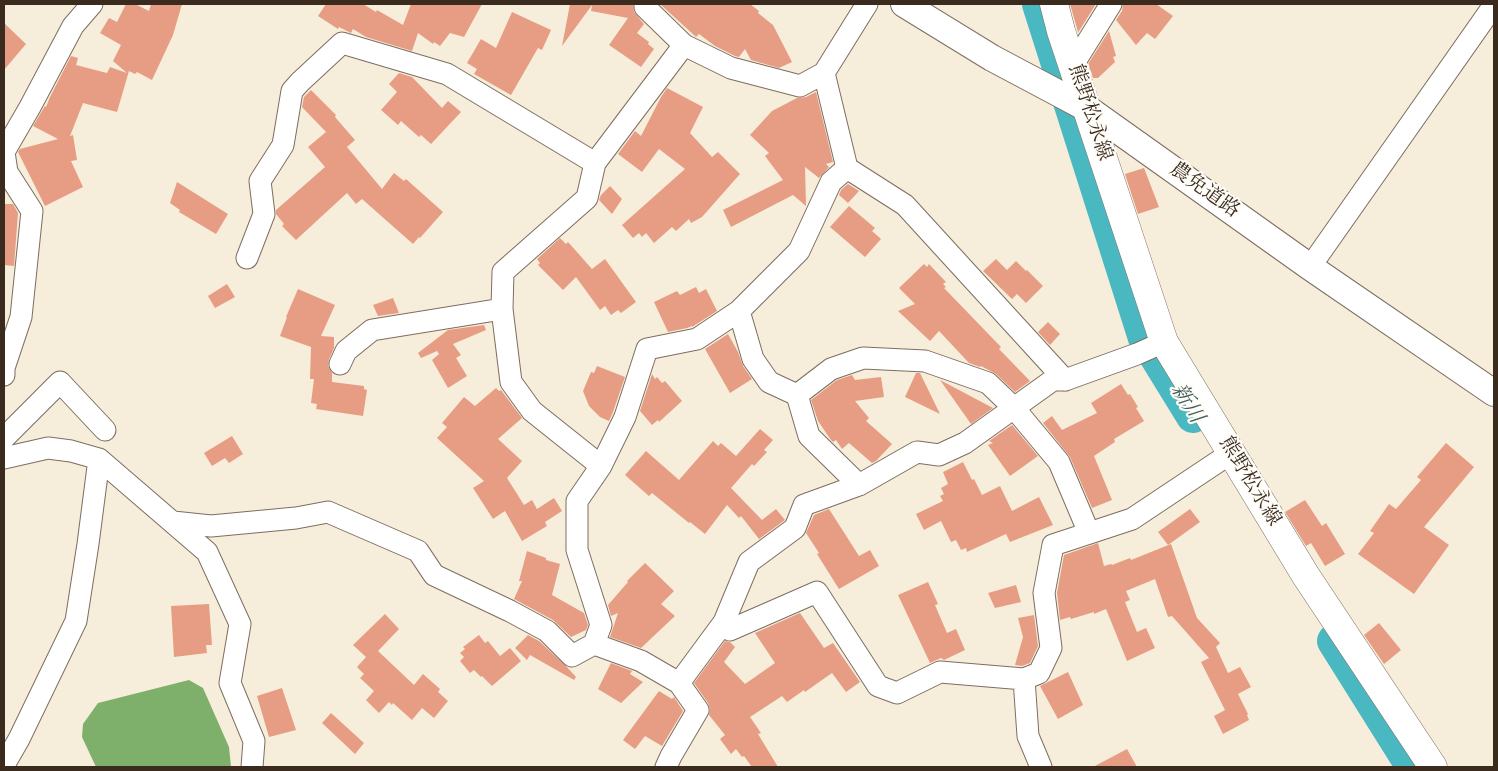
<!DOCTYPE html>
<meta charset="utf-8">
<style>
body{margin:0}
#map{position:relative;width:1498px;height:771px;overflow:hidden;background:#f7eddb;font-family:"IM FELL DW Pica",serif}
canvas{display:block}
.frame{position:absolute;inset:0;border:5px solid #3b2a1e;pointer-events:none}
</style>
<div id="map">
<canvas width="1498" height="771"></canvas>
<div class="frame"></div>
</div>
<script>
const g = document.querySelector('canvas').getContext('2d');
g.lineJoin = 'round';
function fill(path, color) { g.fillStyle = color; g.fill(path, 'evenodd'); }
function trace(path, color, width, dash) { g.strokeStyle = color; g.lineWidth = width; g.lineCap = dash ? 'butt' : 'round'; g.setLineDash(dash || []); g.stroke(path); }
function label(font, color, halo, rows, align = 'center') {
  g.font = font + ' "IM FELL DW Pica","Noto Serif JP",serif'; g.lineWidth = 4.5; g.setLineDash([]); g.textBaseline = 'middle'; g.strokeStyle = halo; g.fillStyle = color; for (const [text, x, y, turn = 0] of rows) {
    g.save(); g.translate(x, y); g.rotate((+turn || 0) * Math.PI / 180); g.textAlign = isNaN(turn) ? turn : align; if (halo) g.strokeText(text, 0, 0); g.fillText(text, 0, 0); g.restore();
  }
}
fill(new Path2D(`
 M 189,680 L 203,688 L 229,747 L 231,767 L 96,767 L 82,737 L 83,724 L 98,703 Z`), '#7eb06c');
trace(new Path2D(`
 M 1039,4 L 1145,338 L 1193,416
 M 1334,641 L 1413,767`), '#49b8c1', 34);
fill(new Path2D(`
 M 126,4 L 135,4 L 149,11 L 151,4 L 182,4 L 173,35 L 152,80 L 137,72 L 135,74 L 129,71 L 117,112 L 83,103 L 70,136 L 73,135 L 77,160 L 71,161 L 83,187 L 45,206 L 18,152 L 20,149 L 58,139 L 33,126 L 45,106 L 46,107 L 50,97 L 71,56 L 78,58 L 76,65 L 107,73 L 110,67 L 127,73 L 113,61 L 121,45 L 100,33 L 109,18 L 117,22 Z
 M 326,4 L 363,4 L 376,12 L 377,10 L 403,25 L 411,4 L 482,4 L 464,37 L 450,33 L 440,46 L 434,42 L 433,44 L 418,33 L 412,51 L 366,37 L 353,29 L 351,33 L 339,27 L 338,29 L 318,16 Z
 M 570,4 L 633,4 L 634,12 L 644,24 L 637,33 L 649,42 L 648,44 L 654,49 L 641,67 L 609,45 L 628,18 L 591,11 L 592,5 L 562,46 Z
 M 660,4 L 750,4 L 759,11 L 758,13 L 773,25 L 792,62 L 779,68 L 751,60 L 745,49 L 739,57 L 735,56 L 715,46 L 699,34 L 696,37 L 695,36 Z
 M 1070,4 L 1096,4 L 1079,31 L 1078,32 Z
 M 1123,4 L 1156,4 L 1173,16 L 1155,39 L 1147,33 L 1136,45 L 1116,20 L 1122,11 Z
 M 512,12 L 551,30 L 542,50 L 538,48 L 511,95 L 474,74 L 477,69 L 467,63 L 481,39 L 496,48 Z
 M 4,23 L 26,44 L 4,70 Z
 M 1109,31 L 1116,56 L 1113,57 L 1115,62 L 1098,78 L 1093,78 L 1088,64 Z
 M 399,73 L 412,77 L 442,108 L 448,101 L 461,112 L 431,144 L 421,135 L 419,137 L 401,121 L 398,125 L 381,110 L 397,92 L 389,84 Z
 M 667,88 L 703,107 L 690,133 L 712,157 L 718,152 L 740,174 L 702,217 L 691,223 L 689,219 L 676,231 L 672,227 L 654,243 L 646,233 L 642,237 L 639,233 L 633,238 L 622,225 L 685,169 L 659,149 L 642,172 L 618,154 L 635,131 L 641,136 L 661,97 Z
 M 311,90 L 336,115 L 335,117 L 355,140 L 347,147 L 382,189 L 394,173 L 404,181 L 406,179 L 443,212 L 420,238 L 419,237 L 413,244 L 362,199 L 356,204 L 347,193 L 296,240 L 282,226 L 284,224 L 276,214 L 276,210 L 325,167 L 308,147 L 326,132 L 302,107 L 304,97 Z
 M 816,92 L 833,162 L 826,164 L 829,167 L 819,178 L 805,167 L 806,206 L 793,195 L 731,227 L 723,210 L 783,180 L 765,156 L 769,153 L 750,135 L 772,111 L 797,98 L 806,97 Z
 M 1144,168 L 1159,207 L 1138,214 L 1125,174 Z
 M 177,182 L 228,214 L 216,234 L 179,212 L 180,210 L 170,203 Z
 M 848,184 L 859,191 L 848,203 L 839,195 L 841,190 Z
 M 610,186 L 622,199 L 612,214 L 599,200 L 601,195 Z
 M 4,204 L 13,204 L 18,213 L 14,266 L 4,265 Z
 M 849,206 L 875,228 L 872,231 L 881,239 L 865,257 L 830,227 Z
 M 560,238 L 566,244 L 568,242 L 592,269 L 605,259 L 636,302 L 621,313 L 618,310 L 611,315 L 605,306 L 600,310 L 576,277 L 563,290 L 538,265 L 540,263 L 537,259 Z
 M 996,259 L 1007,270 L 1016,261 L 1026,271 L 1027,270 L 1043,286 L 1026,303 L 1017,294 L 1012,299 L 983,271 Z
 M 924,264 L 927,267 L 929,264 L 946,282 L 943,284 L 946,287 L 944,288 L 1001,347 L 999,349 L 1030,381 L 1015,392 L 996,374 L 981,366 L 980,367 L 969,363 L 939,331 L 930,341 L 898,311 L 915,304 L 899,288 Z
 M 227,284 L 235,297 L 215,308 L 208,296 Z
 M 696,287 L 699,293 L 706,289 L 717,311 L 692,327 L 692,326 L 687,328 L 668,332 L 654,302 L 677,291 L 680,295 Z
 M 298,289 L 335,305 L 321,336 L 334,337 L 334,348 L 329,359 L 328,366 L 332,373 L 332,382 L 364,386 L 364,389 L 367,390 L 363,416 L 316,409 L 317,404 L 311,403 L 314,379 L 310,379 L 311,347 L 280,336 L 287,317 L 286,317 Z
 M 393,298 L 399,313 L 378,316 L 373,305 Z
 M 1048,322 L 1060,334 L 1050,345 L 1038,332 Z
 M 484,325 L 486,330 L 453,344 L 461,355 L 456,358 L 467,376 L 448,388 L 432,360 L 439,354 L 437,351 L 421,358 L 418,353 L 448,330 Z
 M 728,334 L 738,352 L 743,366 L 752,379 L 730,393 L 705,349 Z
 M 597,366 L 625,377 L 613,412 L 609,421 L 600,417 L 589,406 L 583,391 L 591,372 L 594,373 Z
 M 916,373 L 920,373 L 940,414 L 905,397 Z
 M 652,374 L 655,379 L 657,377 L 662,383 L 665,381 L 682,401 L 659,422 L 658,420 L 652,425 L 640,411 Z
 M 852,375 L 855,380 L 881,377 L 884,397 L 855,401 L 869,418 L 866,421 L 892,444 L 876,461 L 872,463 L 849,443 L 842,449 L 836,440 L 833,442 L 831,440 L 818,421 L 811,400 L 837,380 Z
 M 940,380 L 976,399 L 993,408 L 971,424 Z
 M 1121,384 L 1128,395 L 1130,394 L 1138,407 L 1136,408 L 1144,421 L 1114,439 L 1115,442 L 1094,456 L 1112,500 L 1092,508 L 1070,457 L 1043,423 L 1052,416 L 1062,430 L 1097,413 L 1091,403 Z
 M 496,388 L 499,391 L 501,390 L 522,418 L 498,439 L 522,461 L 507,478 L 524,505 L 532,500 L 537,509 L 554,498 L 562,511 L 545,522 L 547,526 L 522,541 L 505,511 L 493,519 L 473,488 L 484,481 L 437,438 L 447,427 L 442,423 L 464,397 L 475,406 Z
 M 1012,425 L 1038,456 L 1010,476 L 988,445 L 993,443 L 989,441 Z
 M 760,429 L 773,440 L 764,450 L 767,452 L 754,466 L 752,464 L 731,488 L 762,520 L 776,509 L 785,520 L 759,539 L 741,516 L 739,518 L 727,505 L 705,534 L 690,522 L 689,523 L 652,493 L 649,496 L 625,475 L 646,451 L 679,480 L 713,441 L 718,446 L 721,443 L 736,456 Z
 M 232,436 L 243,454 L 229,463 L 225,458 L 212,466 L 204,453 Z
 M 1446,443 L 1474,467 L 1424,527 L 1449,545 L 1414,594 L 1358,554 L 1374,533 L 1370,531 L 1389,504 L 1396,509 L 1421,480 L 1417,477 Z
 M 963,462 L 972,480 L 974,479 L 982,495 L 1000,486 L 1012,511 L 1039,497 L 1053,525 L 1010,542 L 1006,534 L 967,552 L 966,548 L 961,550 L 956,540 L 951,542 L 941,521 L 924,530 L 916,514 L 943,501 L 940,496 L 944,494 L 941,488 L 948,484 L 943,472 Z
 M 1305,500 L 1322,526 L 1326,523 L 1345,554 L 1325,566 L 1311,543 L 1306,546 L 1285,512 Z
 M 829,509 L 859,556 L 870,550 L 879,566 L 839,589 L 817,554 L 819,553 L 806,533 L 814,515 Z
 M 1190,509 L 1200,522 L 1168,545 L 1158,532 Z
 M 1098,543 L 1104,566 L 1111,564 L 1112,565 L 1130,558 L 1131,560 L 1171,544 L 1197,618 L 1220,643 L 1216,647 L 1228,673 L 1240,667 L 1251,687 L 1238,694 L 1248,714 L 1247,715 L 1249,720 L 1223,734 L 1214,716 L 1225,710 L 1201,662 L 1209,658 L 1172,616 L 1168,617 L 1155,579 L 1126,591 L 1130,600 L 1125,602 L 1137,632 L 1146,628 L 1155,648 L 1127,661 L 1106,609 L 1094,614 L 1094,612 L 1071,619 L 1070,617 L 1060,620 L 1057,593 L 1064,555 Z
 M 527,551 L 546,558 L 546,560 L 560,564 L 552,595 L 584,613 L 588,625 L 586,630 L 571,637 L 553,620 L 514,599 L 522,581 L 519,581 Z
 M 645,563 L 674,591 L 661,604 L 675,616 L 641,648 L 610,637 L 618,613 L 611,616 L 608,605 L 628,582 L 627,581 Z
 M 928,582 L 938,604 L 935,605 L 947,633 L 956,629 L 965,650 L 944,660 L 941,658 L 930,663 L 898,595 Z
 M 1016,585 L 1021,602 L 995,608 L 988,593 Z
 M 209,604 L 212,645 L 206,645 L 207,653 L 174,657 L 171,606 Z
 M 800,613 L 824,648 L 833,643 L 860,682 L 846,692 L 832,673 L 805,692 L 804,690 L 787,702 L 782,696 L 750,717 L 761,733 L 758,734 L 778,767 L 752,767 L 744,756 L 742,757 L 736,749 L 731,754 L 720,739 L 725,735 L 709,715 L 710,709 L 708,703 L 694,683 L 725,641 L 730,642 L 735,647 L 724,662 L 745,684 L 775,663 L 755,633 Z
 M 385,614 L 399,629 L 378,651 L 414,685 L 423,674 L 440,689 L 438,692 L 448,701 L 434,718 L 422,708 L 412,720 L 393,703 L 392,705 L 389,702 L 379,713 L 366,700 L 374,691 L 360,678 L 364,674 L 357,667 L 366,657 L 353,645 Z
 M 1034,615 L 1038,646 L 1030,663 L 1022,666 L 1015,665 L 1023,637 L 1018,618 Z
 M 1379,623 L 1401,650 L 1384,664 L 1364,635 Z
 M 479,635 L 485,643 L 488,641 L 500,656 L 510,648 L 521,661 L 492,686 L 482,676 L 481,677 L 474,670 L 470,673 L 460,661 L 464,657 L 460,653 L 465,649 L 463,647 Z
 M 528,635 L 539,641 L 566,666 L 576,677 L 574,680 L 530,655 L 527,660 L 515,648 Z
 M 611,663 L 632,671 L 630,674 L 643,682 L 621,703 L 598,689 Z
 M 1068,672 L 1083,705 L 1058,719 L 1040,686 Z
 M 282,688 L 296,730 L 269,737 L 257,696 Z
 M 659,691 L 672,699 L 674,697 L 683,711 L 662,746 L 645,736 L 635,749 L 623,740 Z
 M 331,713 L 364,743 L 355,754 L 322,723 Z
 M 1127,749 L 1137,767 L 1093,767 Z`), '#e79d83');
const minor = new Path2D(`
 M 645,4 L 645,7 L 684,45 L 731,68 L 800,86 L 824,73
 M 867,4 L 824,73 L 847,168 L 905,205 L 1065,380 L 1137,354 L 1164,342
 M 1073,65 L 1111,4
 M 247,258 L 264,214 L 260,181 L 283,145 L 292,91 L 300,82 L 342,43 L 447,74 L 595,163
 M 1310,267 L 1494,5
 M 739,311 L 753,359 L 769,382 L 797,395 L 809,436 L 859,485
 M 340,364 L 346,351 L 372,330 L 502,309
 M 4,375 L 4,368 L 21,317 L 32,211 L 7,172 L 4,152 L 30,107 L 73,26 L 92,4
 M 797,395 L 831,369 L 863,358 L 925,361 L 988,383 L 1014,408 L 1059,462 L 1089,533
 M 4,438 L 60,382 L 105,430
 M 4,458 L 48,448 L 71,451 L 99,459 L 207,552 L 240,624 L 230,683 L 254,741 L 252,767
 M 601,466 L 532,411 L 511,382 L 502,309 L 503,272 L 587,198 L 595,163 L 684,45
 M 173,522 L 211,526 L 296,518 L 328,512 L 418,551 L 434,575 L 510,611 L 547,631 L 572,656 L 594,644 L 641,661 L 679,683
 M 724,622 L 730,630 L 817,592 L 878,686 L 897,693 L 940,672 L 1024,679 L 1028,736 L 1041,767
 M 594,644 L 601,625 L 577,550 L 577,501 L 601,466 L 625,417 L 647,349 L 697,339 L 739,311 L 799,251 L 831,182 L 847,168
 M 1024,679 L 1039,673 L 1051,648 L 1044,593 L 1053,545 L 1132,519 L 1231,453
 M 4,765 L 19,739 L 76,621 L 88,544 L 99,459
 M 666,767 L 671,756 L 698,710 L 679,683 L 724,622 L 749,562 L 795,528 L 804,505 L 859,485 L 917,452 L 939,455 L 965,443 L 1053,380 L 1065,380`);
const tertiary = new Path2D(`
 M 904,4 L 992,58 L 1088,109 L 1310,267 L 1494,393`);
const secondary = new Path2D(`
 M 1054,4 L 1061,31 L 1164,342 L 1306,576 L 1433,767`);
trace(minor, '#7d6e60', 23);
trace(tertiary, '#7d6e60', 28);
trace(secondary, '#7d6e60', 29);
trace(minor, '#fff', 21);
trace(tertiary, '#fff', 26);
trace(secondary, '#fff', 28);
label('20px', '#3b2a1e', '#fdfcf7', [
 ["熊野松永線",1089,113,72],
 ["農免道路",1204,191,35],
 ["熊野松永線",1249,482,59]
]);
label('italic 21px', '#405c57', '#fdfcf7', [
 ["新川",1186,404,58]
]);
</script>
